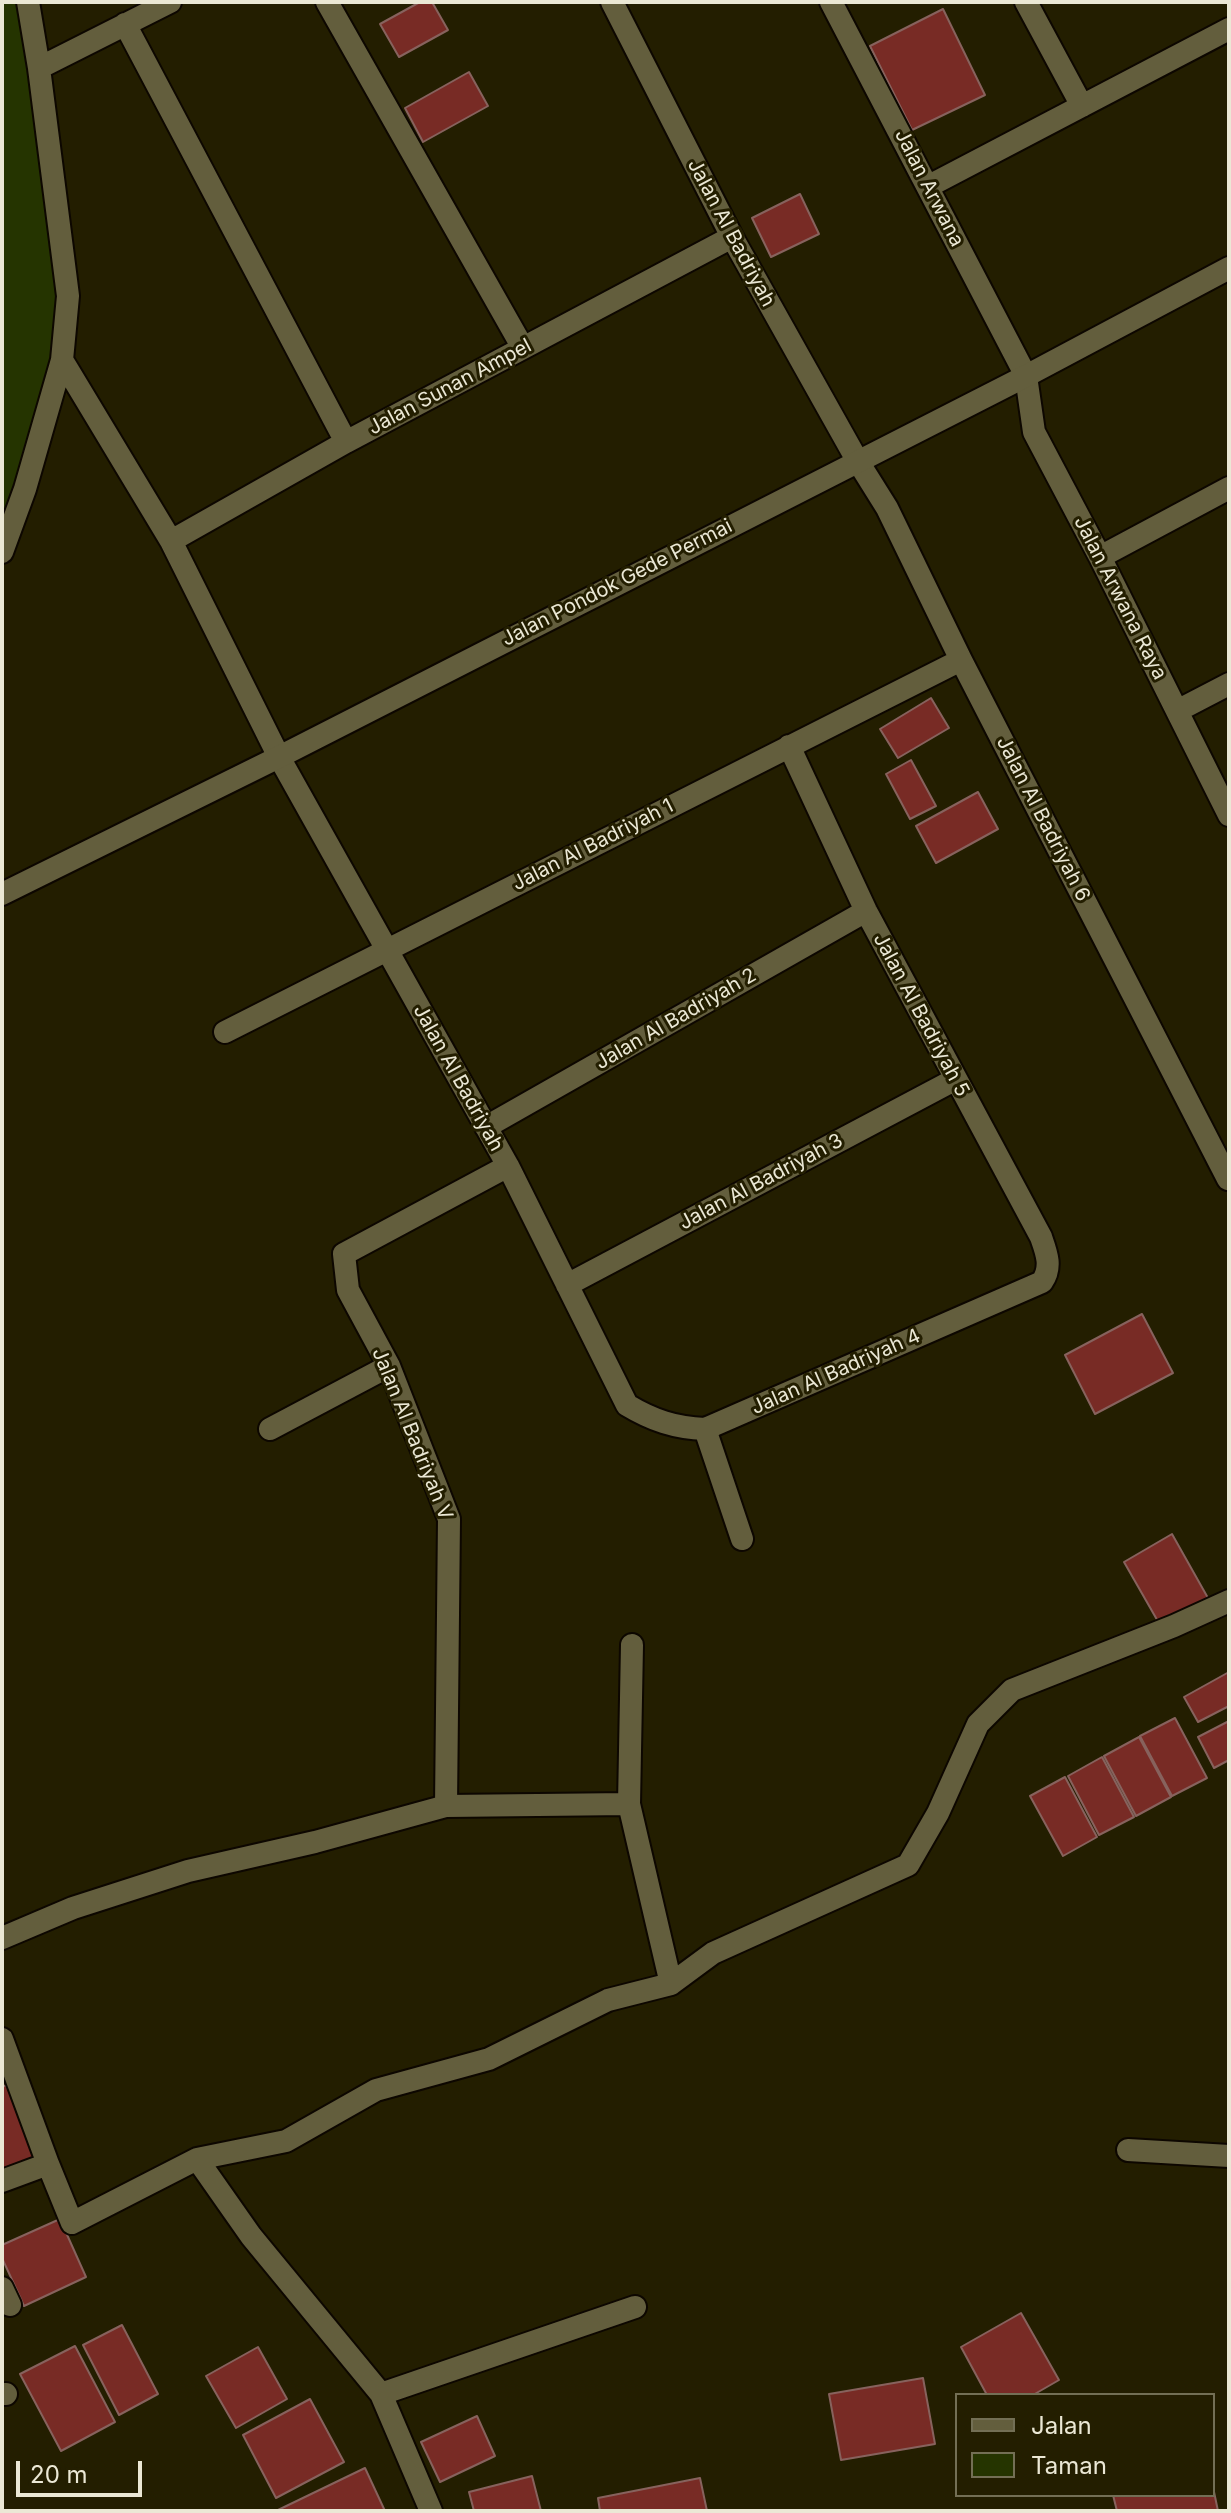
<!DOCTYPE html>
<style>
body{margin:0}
#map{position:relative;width:1231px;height:2513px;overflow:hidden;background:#231e00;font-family:Inter,sans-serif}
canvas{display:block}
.frame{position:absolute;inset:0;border:4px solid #ebe8d5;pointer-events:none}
.legend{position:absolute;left:955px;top:2393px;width:260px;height:104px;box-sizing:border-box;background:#231e00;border:2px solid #736f55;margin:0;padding:10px 14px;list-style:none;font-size:24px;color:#ebe8d5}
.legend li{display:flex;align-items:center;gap:16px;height:40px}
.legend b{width:40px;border:2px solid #736f55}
.scale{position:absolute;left:16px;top:2461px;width:126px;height:36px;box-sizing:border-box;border:4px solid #ebe8d5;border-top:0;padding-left:10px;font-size:24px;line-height:28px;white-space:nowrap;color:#ebe8d5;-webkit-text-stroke:6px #231e00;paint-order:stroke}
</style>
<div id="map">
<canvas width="1231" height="2513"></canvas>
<div class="frame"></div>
<ul class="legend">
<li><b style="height:10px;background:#635e3d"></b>Jalan</li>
<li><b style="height:22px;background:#253400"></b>Taman</li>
</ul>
<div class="scale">20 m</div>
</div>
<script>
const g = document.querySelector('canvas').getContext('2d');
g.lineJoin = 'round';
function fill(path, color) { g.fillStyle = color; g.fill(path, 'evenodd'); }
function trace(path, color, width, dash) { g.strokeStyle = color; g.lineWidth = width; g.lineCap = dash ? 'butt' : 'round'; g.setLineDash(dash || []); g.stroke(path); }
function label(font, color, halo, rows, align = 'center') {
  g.font = font + ' Inter,sans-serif'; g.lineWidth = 6; g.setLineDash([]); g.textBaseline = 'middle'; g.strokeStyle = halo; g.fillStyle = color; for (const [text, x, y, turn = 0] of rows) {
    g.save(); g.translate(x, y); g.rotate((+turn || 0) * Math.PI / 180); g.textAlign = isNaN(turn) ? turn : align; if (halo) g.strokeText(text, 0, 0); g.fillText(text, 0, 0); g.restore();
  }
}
fill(new Path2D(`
 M 2,2 L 28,2 L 68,296 L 2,552 Z`), '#253400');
const building = new Path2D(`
 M 420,2 L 432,2 L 448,30 L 399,57 L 380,24 Z
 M 943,9 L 985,95 L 912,130 L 870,46 Z
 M 469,72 L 488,106 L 423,142 L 405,108 Z
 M 800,194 L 819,234 L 771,257 L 752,218 Z
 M 931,698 L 949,728 L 898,758 L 880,729 Z
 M 911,760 L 936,806 L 910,819 L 886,774 Z
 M 978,792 L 998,829 L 936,863 L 916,826 Z
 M 1142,1314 L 1173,1373 L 1095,1414 L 1065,1355 Z
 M 1172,1534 L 1208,1598 L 1160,1625 L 1124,1562 Z
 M 1229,1672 L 1229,1706 L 1198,1722 L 1184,1697 Z
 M 1175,1718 L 1207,1778 L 1172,1796 L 1140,1736 Z
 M 1229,1721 L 1229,1760 L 1214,1768 L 1198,1737 Z
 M 1139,1737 L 1171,1797 L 1136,1816 L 1104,1756 Z
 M 1102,1757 L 1134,1817 L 1099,1835 L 1068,1776 Z
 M 1065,1777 L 1097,1837 L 1063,1856 L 1030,1796 Z
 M 11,2083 L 42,2154 L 2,2172 L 2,2087 Z
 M 60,2219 L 86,2277 L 24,2306 L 2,2258 L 2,2245 Z
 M 1021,2313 L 1059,2380 L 1033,2395 L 987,2395 L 961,2347 Z
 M 122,2325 L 158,2394 L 119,2415 L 83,2345 Z
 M 75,2346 L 115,2422 L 61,2451 L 20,2374 Z
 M 258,2347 L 287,2399 L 236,2428 L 206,2376 Z
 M 923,2378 L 935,2444 L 841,2460 L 829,2394 Z
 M 310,2399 L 344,2462 L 276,2498 L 243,2435 Z
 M 477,2416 L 495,2456 L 440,2482 L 421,2442 Z
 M 365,2468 L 385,2511 L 278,2511 L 278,2510 Z
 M 532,2476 L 541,2511 L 474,2511 L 469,2492 Z
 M 700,2478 L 707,2511 L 600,2511 L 598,2498 Z
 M 1213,2487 L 1218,2511 L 1117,2511 L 1113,2495 L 1213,2495 Z`);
fill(building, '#782b25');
trace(building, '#87625d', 2);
const minor = new Path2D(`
 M 327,2 L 523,348
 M 612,2 L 732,237 L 857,460 L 887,508 L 961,660 L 1228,1179
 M 831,2 L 1026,376 L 1034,432 L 1100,557 L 1229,815
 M 1026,2 L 1082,106
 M 125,24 L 346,442
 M 39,68 L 170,2
 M 929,186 L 1229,29
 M 62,360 L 171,541 L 279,757 L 508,1166 L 627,1405 C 652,1420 675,1428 705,1429 L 1042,1282 C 1052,1267 1047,1254 1041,1237 L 866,911 L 789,746
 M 171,541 L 346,442 L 732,237
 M 2,552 L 25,489 L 62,360 L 68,296 L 39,68 L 28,2
 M 1100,557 L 1229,488
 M 1177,711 L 1229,684
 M 225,1032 L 961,660
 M 486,1127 L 866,911
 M 567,1285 L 956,1079
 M 270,1429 L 389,1366
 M 705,1429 L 742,1539
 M 629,1804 L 632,1645
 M 446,1806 L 449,1519 L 389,1366 L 348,1290 L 344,1254 L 508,1166
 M 2,1938 L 73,1908 L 188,1871 L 315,1842 L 446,1806 L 629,1804 L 671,1984
 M 2,2039 L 48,2164
 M 1128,2150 L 1229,2156
 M 197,2159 L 251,2236 L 381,2394 L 431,2511
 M 2,2181 L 48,2164 L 72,2223 L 197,2159 L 286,2141 L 376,2090 L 489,2059 L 608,2000 L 671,1984 L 713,1953 L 908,1865 L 938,1813 L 978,1724 L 1012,1690 L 1174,1626 L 1229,1601
 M 2,2288 L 10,2305
 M 2,2394 L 6,2394
 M 381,2394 L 635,2307`);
const tertiary = new Path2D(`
 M 2,894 L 279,757 L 1026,376 L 1229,268`);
trace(minor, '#0d0700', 26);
trace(tertiary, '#0d0700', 26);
trace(minor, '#635e3d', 22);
trace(tertiary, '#635e3d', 22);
label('20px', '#ebe8d5', '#231e00', [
 ["Jalan Arwana",929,188,63],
 ["Jalan Al Badriyah",731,233,62],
 ["Jalan Sunan Ampel",450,387,-28],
 ["Jalan Pondok Gede Permai",617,583,-27],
 ["Jalan Arwana Raya",1120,598,63],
 ["Jalan Al Badriyah 6",1043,819,63],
 ["Jalan Al Badriyah 1",593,845,-27],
 ["Jalan Al Badriyah 5",921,1015,62],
 ["Jalan Al Badriyah 2",676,1019,-30],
 ["Jalan Al Badriyah",458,1078,61],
 ["Jalan Al Badriyah 3",761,1182,-28],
 ["Jalan Al Badriyah 4",836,1372,-24],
 ["Jalan Al Badriyah V",412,1434,68]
]);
</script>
